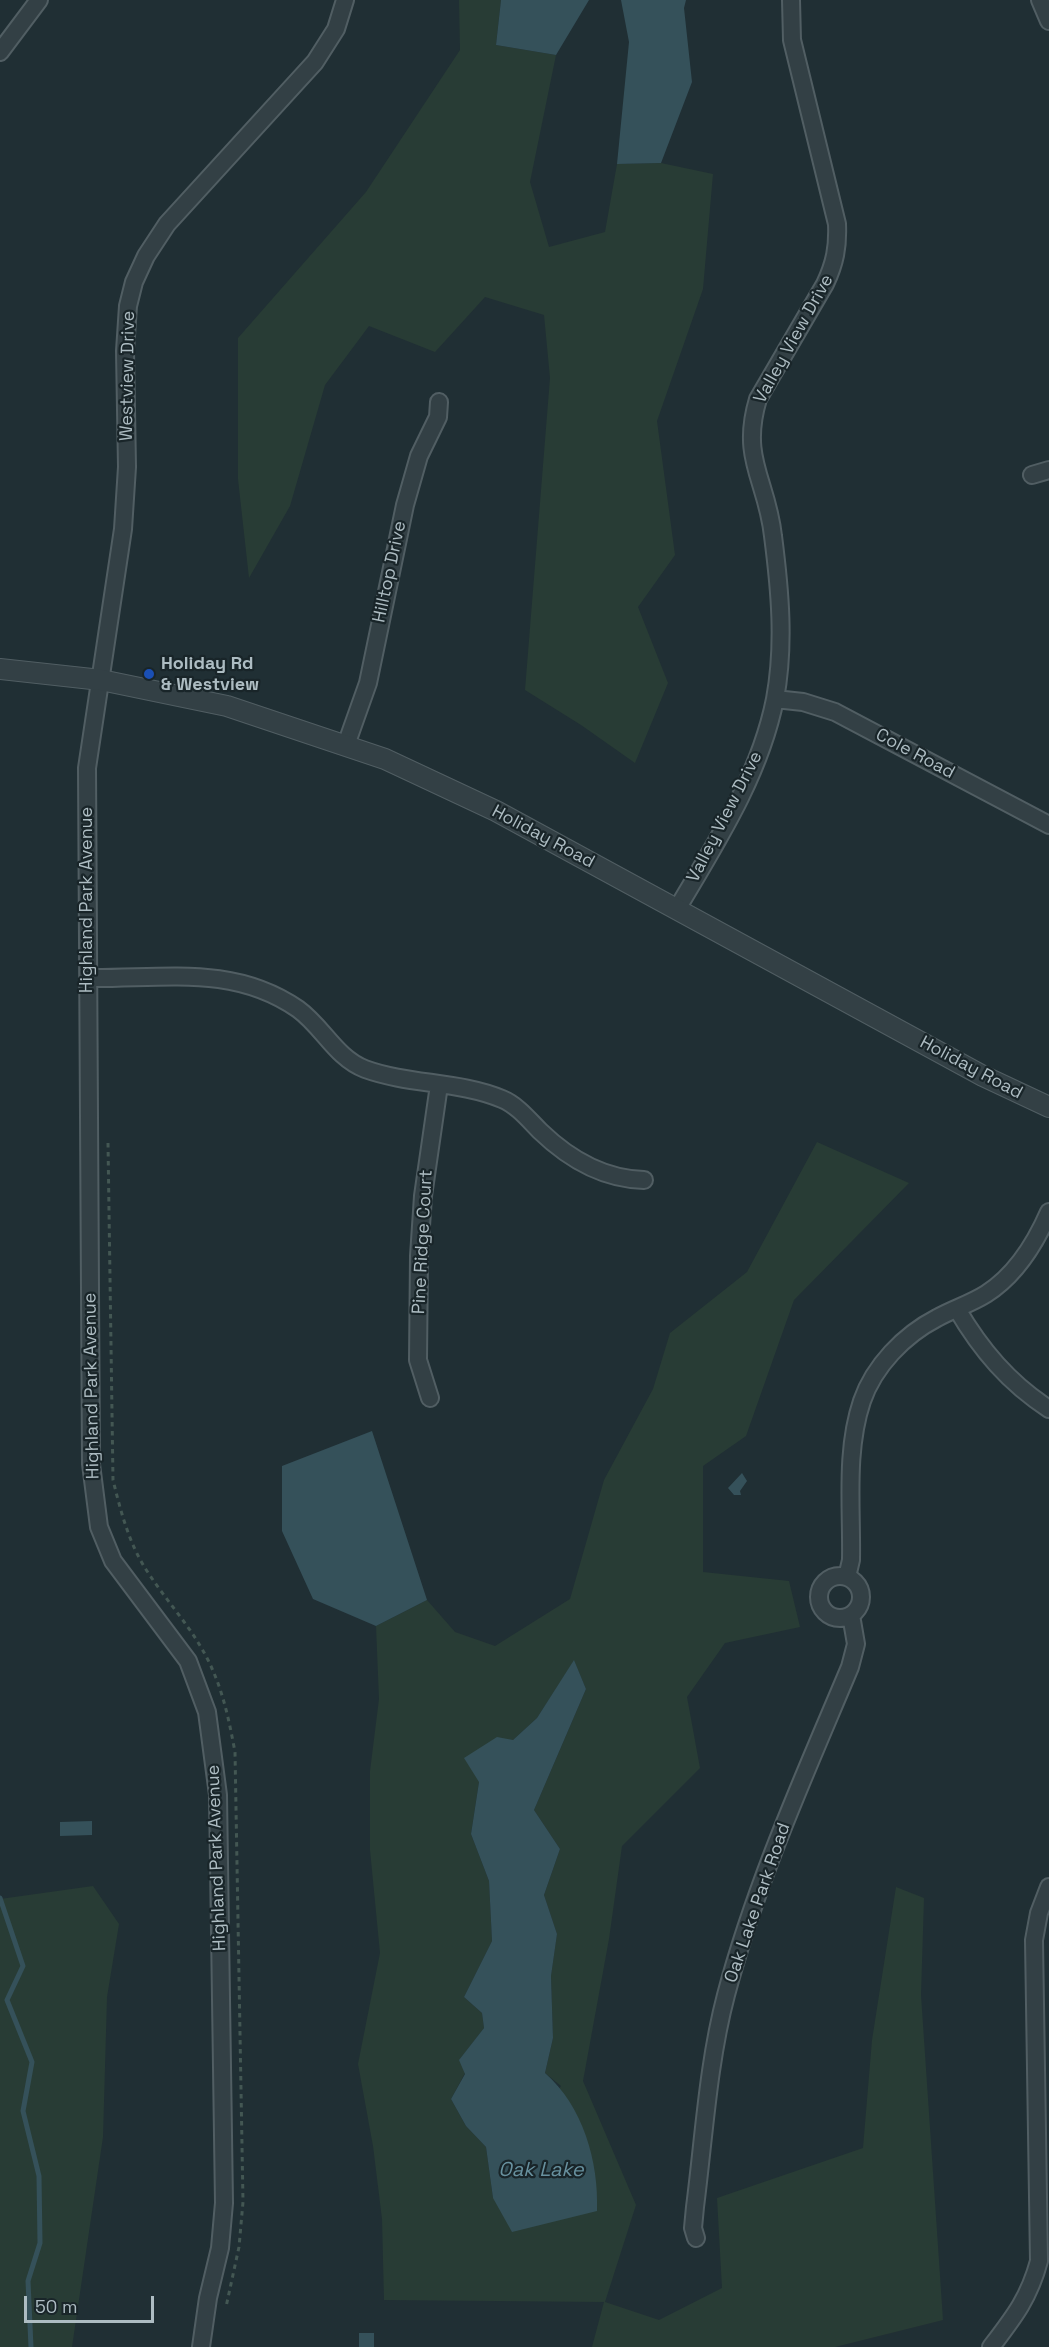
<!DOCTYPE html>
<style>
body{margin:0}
#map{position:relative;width:1049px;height:2347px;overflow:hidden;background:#202f34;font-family:"Space Grotesk",sans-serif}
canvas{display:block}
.scale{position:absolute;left:24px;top:2296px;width:130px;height:27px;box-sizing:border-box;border:3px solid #adbcc2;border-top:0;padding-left:8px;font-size:18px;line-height:21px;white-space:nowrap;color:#adbcc2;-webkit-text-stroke:4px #192529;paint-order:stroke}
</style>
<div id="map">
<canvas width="1049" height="2347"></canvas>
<div class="scale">50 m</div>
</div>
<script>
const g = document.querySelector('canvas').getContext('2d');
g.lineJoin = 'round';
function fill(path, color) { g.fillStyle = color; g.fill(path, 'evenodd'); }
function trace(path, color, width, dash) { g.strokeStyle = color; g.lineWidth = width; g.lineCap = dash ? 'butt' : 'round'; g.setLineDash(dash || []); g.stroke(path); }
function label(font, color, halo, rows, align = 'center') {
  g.font = font + ' "Space Grotesk",sans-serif'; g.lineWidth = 4.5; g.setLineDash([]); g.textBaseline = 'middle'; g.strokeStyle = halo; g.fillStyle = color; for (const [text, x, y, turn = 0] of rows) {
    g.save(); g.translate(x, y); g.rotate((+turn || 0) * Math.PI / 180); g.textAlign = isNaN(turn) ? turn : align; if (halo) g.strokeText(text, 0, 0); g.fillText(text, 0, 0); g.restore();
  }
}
fill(new Path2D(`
 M 459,0 L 501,0 L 496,45 L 556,55 L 530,182 L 549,247 L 605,232 L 617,164 L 661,163 L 713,174 L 703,289 L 657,421 L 675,555 L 638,607 L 668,683 L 635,763 L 581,725 L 525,690 L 550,378 L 544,315 L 485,297 L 435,352 L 369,326 L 325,385 L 290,506 L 249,578 L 238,479 L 238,338 L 366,192 L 460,50 Z
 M 817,1142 L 909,1183 L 794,1300 L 746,1436 L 703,1466 L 703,1572 L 789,1581 L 800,1627 L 725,1643 L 687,1697 L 700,1768 L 622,1846 L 609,1939 L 583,2081 L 636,2205 L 605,2302 L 659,2320 L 722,2288 L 717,2198 L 863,2148 L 872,2040 L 896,1887 L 924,1898 L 921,1995 L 943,2320 L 835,2347 L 592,2347 L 604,2302 L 384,2300 L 382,2219 L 373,2146 L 358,2064 L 380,1953 L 370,1850 L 370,1771 L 379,1699 L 376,1626 L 427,1600 L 455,1632 L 495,1646 L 570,1599 L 604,1480 L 653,1389 L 670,1333 L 747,1272 ZM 574,1661 L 586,1689 L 534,1810 L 560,1849 L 544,1895 L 557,1934 L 551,1976 L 553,2038 L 545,2073 L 561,2086 L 493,2198 L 486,2147 L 466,2126 L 451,2099 L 465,2073 L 460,2059 L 484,2028 L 482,2013 L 464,1997 L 492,1941 L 489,1881 L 471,1834 L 479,1782 L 513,1740 L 537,1718 Z
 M 93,1886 L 119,1924 L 107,1997 L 103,2137 L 72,2347 L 0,2347 L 0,1899 Z`), '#283c35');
fill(new Path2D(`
 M 501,0 L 589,0 L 556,55 L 496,45 Z
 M 621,0 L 686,0 L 684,8 L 692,82 L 661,163 L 617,164 L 629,42 Z
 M 372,1431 L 427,1600 L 376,1626 L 313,1599 L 282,1531 L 282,1466 Z
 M 742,1473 L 747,1481 L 740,1491 L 741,1495 L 734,1495 L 728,1488 Z
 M 574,1660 L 586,1689 L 534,1810 L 560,1849 L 544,1895 L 557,1934 L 551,1976 L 553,2038 L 545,2073 C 583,2106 599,2162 597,2211 L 512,2232 L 493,2198 L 486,2147 L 466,2126 L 451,2099 L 465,2074 L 459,2060 L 484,2028 L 482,2013 L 464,1997 L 492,1941 L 489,1881 L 471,1834 L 479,1782 L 464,1758 L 497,1737 L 513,1740 L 537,1718 Z
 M 92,1821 L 92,1835 L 60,1836 L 60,1822 Z
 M 359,2333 L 374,2333 L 374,2347 L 359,2347 Z`), '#35515a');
trace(new Path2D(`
 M 0,1898 L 23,1966 L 7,2000 L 32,2062 L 23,2111 L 39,2176 L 40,2243 L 28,2281 L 31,2347`), '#35515a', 5);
const minor = new Path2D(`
 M 1040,0 L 1049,21
 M 0,52 L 39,0
 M 1032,475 L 1049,470
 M 775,699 L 803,702 L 835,712 L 1049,825
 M 346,745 L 368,683 L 405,505 L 419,456 L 438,417 L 439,402
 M 677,909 C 716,843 760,775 775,699 C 785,645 780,590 773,536 C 767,480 740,459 758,399 L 825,284 C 835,263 838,247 837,224 L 792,40 L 791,0
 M 88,978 C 163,979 233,964 298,1009 C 323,1027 336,1058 365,1069 C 409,1085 459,1081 502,1099 C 517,1105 529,1120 540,1131 C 569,1159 603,1179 644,1180
 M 957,1309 C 981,1350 1009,1383 1049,1409
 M 430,1398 L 418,1360 L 419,1256 L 423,1196 L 439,1085
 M819 1597a21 21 0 1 1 42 0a21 21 0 1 1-42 0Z
 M 847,1577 L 851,1560 C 852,1508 845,1451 862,1401 C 874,1366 904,1335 937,1318 C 953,1309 970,1304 986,1294 C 1016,1275 1035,1244 1049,1212
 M 696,2238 L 693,2228 L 695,2207 C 704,2137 708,2063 726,1995 C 756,1882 805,1774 850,1667 L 856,1644 L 851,1615
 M 201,2347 L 208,2298 L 220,2248 L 224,2203 L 218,1795 L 207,1712 L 188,1661 L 113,1561 L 99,1527 L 91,1464 L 87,768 L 123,529 L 127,467 L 125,351 L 128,306 L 134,282 L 146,256 L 167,224 L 315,62 L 336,29 L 345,0
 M 991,2347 C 1014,2317 1029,2298 1039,2261 L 1034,1940 L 1039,1913 L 1049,1887`);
const tertiary = new Path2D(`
 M 0,669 L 101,680 L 227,706 L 385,759 L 496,811 L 983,1076 L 1049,1107`);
trace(minor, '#515e63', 20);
trace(tertiary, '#515e63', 22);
trace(new Path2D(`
 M 108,1143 L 113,1480 C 121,1512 129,1545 149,1574 C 168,1603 192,1628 208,1660 C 223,1690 229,1720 235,1752 L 243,2202 L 239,2247 L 226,2307`), '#435753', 3, [4.5, 4.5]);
trace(minor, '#334045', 16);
trace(tertiary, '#334045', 20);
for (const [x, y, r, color] of [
 [149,674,6,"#1a4fb4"]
]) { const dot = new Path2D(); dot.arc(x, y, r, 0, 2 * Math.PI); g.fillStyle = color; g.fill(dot); trace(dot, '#192529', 2); }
label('18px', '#adbcc2', '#192529', [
 ["Valley View Drive",794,339,-61],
 ["Westview Drive",128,376,-89],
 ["Hilltop Drive",390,572,-78],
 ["Cole Road",915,754,28],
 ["Valley View Drive",725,817,-63],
 ["Holiday Road",543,837,28],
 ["Highland Park Avenue",87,900,-90],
 ["Holiday Road",971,1068,28],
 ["Pine Ridge Court",423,1242,-87],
 ["Highland Park Avenue",92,1386,-91],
 ["Highland Park Avenue",217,1858,-92],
 ["Oak Lake Park Road",758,1903,-71]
]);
label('bold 18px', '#adbcc2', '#192529', [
 ["Holiday Rd",161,664],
 ["& Westview",161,685]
], 'left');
label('italic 20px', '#68919f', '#192529', [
 ["Oak Lake",541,2171]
]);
</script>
